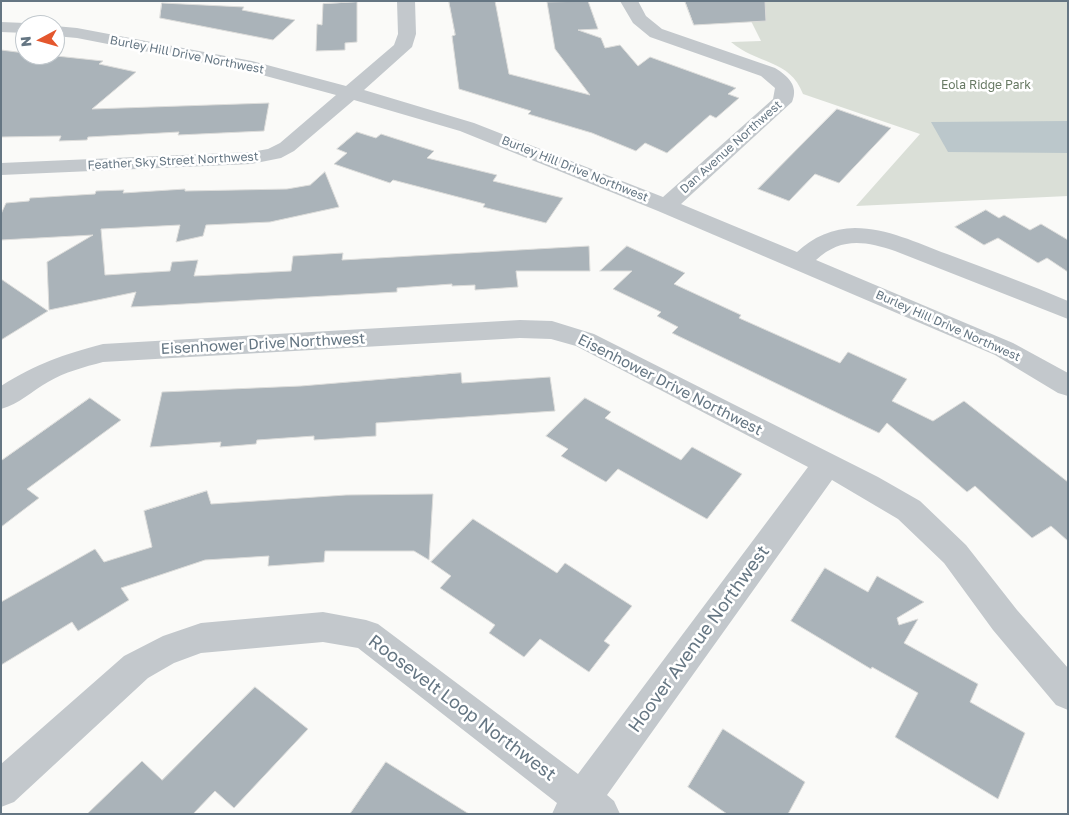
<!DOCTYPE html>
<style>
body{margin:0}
#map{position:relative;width:1069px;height:815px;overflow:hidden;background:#fafaf8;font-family:"Golos Text",sans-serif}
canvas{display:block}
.frame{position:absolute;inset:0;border:2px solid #657683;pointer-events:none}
.north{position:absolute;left:15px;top:15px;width:50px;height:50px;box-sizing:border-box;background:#fff;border:1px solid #c1c8cd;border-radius:50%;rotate:264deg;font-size:14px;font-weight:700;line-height:20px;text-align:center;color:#657683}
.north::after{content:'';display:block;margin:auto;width:18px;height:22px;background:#e4572e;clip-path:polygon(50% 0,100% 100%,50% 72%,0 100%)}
</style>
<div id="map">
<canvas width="1069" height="815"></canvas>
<div class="frame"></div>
<div class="north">N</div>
</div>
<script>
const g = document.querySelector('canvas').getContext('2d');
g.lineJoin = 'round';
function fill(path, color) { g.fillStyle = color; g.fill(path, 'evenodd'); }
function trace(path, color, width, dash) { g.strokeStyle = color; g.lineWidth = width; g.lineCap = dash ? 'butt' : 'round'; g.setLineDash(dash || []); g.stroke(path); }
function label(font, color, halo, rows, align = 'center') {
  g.font = font + ' "Golos Text",sans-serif'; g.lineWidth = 5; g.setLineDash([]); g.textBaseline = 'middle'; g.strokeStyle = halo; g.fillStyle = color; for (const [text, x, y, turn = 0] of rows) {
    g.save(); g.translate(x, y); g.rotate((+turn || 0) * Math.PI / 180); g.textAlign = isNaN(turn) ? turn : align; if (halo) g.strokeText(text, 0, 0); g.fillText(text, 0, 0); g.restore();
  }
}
fill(new Path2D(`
 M 741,1 L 1068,1 L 1068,196 L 856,206 L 920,134 L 803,94 C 790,59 756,64 731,42 L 761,41 Z`), '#dadfd7');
fill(new Path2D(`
 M 1068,121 L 1068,153 L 948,152 L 931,122 Z`), '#bbc7cb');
const building = new Path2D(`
 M 449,1 L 495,1 L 509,74 L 590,95 L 555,49 L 547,2 L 588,1 L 598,29 L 578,30 L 601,38 L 605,48 L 620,45 L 638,66 L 650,57 L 736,88 L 728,94 L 739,98 L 716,118 L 710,115 L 667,153 L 645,143 L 636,151 L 592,133 L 528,114 L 531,111 L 459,89 L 452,36 L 455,35 Z
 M 685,1 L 765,1 L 766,21 L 694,25 Z
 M 357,2 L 357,42 L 345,43 L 345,50 L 316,51 L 317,24 L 322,25 L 323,4 Z
 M 162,3 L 244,7 L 242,10 L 295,20 L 273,40 L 160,18 Z
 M 1,50 L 25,53 L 25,55 L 47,55 L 103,61 L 99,64 L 136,72 L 92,109 L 269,103 L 264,131 L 178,135 L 179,132 L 88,137 L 87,140 L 59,141 L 61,136 L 1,137 Z
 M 837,109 L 891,128 L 839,183 L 815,174 L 789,201 L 758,189 Z
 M 357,132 L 376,138 L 381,134 L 434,151 L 427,158 L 497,175 L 493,181 L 563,198 L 546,223 L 483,207 L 485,204 L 393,180 L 390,183 L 334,164 L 347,153 L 337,149 Z
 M 325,172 L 339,207 L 270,222 L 206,225 L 203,236 L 176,242 L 180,225 L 101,229 L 105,275 L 170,271 L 172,262 L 198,260 L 194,276 L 291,271 L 293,256 L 343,253 L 342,260 L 589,246 L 590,271 L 516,271 L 518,287 L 475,290 L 475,285 L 452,286 L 452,284 L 397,288 L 397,292 L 131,307 L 136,292 L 49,310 L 47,262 L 93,235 L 1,240 L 1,214 L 6,203 L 29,201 L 30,198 L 95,194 L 96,191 L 124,190 L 123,193 L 185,189 L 185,191 L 287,189 L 310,185 Z
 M 986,210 L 999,218 L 1004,215 L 1030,230 L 1041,224 L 1068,240 L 1068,272 L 1047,258 L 1038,263 L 998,238 L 984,245 L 955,227 Z
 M 627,246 L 685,273 L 674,284 L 741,315 L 739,318 L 840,363 L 848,352 L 907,379 L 892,401 L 933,421 L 964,401 L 1068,482 L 1068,541 L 1051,526 L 1032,538 L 975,486 L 967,492 L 887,423 L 879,433 L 672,333 L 678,327 L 657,316 L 661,312 L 613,289 L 632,271 L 600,271 Z
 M 1,279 L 48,311 L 1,340 Z
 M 461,373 L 462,383 L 550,377 L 555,411 L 376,423 L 376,436 L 314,440 L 314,436 L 257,440 L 256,444 L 220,447 L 221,442 L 150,447 L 162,392 L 301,386 Z
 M 90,398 L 121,420 L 27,489 L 39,498 L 1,527 L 1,461 Z
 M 585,398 L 611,412 L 605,418 L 681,460 L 692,447 L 742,474 L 707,519 L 618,469 L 606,482 L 561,456 L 568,449 L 546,436 Z
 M 207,491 L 211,504 L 346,495 L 433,494 L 429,560 L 414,551 L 325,551 L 324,562 L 268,566 L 269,556 L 205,560 L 121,588 L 129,600 L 78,631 L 72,622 L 1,665 L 1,602 L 95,549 L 104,562 L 152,547 L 144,511 Z
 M 473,519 L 557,573 L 565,563 L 632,606 L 604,641 L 610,645 L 589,672 L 540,639 L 524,657 L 489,633 L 495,625 L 440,588 L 451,576 L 431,562 Z
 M 825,568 L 868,592 L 877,576 L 924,602 L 897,618 L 899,625 L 918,619 L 904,643 L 978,684 L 970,702 L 1025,733 L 998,799 L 895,737 L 918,693 L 872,667 L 871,669 L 791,621 Z
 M 255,687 L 308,729 L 234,808 L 215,791 L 193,814 L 87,814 L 142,761 L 162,780 Z
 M 723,729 L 805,782 L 788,814 L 727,814 L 688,787 Z
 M 386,762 L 469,814 L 350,814 Z`);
fill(building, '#aab3b9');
trace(building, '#dcdcda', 1);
fill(new Path2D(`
 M 397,1 L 415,1 L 416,34 L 412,47 L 364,90 L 474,123 L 663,197 L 773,99 L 775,88 L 761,76 L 650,37 L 633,23 L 620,1 L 638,1 L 646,16 L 662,29 L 775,68 C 788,76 799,86 792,102 L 681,204 L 797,252 C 813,237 833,228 855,228 C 887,228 917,243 947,254 C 987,269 1028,284 1068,301 L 1068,319 L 895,251 C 865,241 841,237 816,260 L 1013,343 L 1068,373 L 1068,396 L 1058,393 L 995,355 L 658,211 L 460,131 L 354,100 L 294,151 L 281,158 L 251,164 L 1,175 L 1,163 L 251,152 L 268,149 L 280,143 L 336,95 L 251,72 L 77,38 L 55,36 L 55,26 L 77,28 L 252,61 L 346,86 L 394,45 L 398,34 Z
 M 1,22 L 25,23 L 32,25 L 25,25 L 25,33 L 1,32 Z
 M 520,320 L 552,321 L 594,334 L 878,477 L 920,501 L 966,545 L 1017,610 L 1068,668 L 1068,710 L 1056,705 L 993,630 L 944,563 L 898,519 L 832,480 L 607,795 L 614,801 L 620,814 L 552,814 L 557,803 L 358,648 L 323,642 L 201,653 L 174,663 L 148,678 L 14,802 L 1,807 L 1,764 L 124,656 L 163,636 L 201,623 L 323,612 L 366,620 L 378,624 L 578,774 L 808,467 L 576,346 L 551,339 L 520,338 L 103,362 C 84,367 65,372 48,382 C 32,391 19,404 1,409 L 1,386 C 38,363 62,355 103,344 Z`), '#c3c8cc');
label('12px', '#657683', '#fff', [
 ["Burley Hill Drive Northwest",187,55,11],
 ["Dan Avenue Northwest",731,147,-42],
 ["Feather Sky Street Northwest",173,161,-3],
 ["Burley Hill Drive Northwest",575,169,22],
 ["Burley Hill Drive Northwest",948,326,24]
]);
label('12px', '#687a64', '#fff', [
 ["Eola Ridge Park",986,85]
]);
label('15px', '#657683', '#fff', [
 ["Eisenhower Drive Northwest",263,344,-3],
 ["Eisenhower Drive Northwest",670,385,27]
]);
label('18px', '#657683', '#fff', [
 ["Hoover Avenue Northwest",699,639,-54],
 ["Roosevelt Loop Northwest",462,708,37]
]);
</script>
